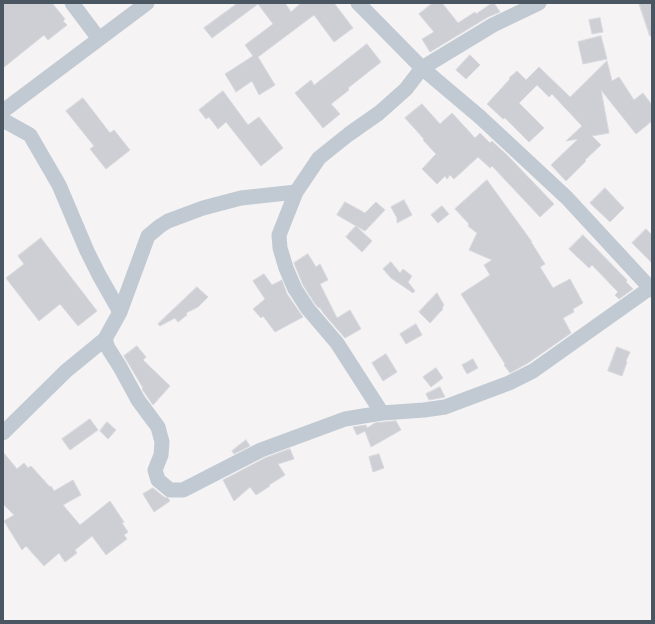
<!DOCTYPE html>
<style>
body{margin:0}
#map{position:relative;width:655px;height:624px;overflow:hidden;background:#f5f3f3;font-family:Roboto,sans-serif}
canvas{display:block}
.frame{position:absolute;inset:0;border:4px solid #4a5661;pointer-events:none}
</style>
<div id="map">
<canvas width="655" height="624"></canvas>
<div class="frame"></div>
</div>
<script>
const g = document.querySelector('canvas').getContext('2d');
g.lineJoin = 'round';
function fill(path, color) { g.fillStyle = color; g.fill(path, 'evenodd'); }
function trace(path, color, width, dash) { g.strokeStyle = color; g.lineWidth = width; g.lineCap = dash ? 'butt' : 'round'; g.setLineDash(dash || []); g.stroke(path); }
const building = new Path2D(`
 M 3,3 L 52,3 L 65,19 L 63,21 L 67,25 L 48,40 L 44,35 L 3,68 Z
 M 238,3 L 285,3 L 291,12 L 301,3 L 334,3 L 353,28 L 334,42 L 314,15 L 258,57 L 275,85 L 259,95 L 252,81 L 236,92 L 225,74 L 253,56 L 245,45 L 273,24 L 258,4 L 212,38 L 204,28 Z
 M 433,3 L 442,3 L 458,23 L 475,12 L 476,14 L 492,3 L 494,3 L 500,12 L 488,17 L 430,52 L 422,39 L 434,32 L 419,14 Z
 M 639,3 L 652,3 L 652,36 L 650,36 Z
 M 600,18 L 603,32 L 592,34 L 589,20 Z
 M 601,36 L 607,59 L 583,64 L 578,42 Z
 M 367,44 L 381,62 L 348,88 L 349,90 L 331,104 L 340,114 L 323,128 L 295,93 L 311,80 L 314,85 Z
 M 470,55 L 480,65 L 466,79 L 456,70 Z
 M 607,61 L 612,81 L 619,77 L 634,100 L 643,93 L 652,105 L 652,121 L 636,134 L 601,90 L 609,133 L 592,136 L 601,145 L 585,160 L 586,161 L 566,181 L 551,165 L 578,139 L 566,141 L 582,126 L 552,94 L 549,97 L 537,85 L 519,103 L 544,128 L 529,142 L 505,118 L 503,119 L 487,104 L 510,79 L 509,78 L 517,71 L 526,80 L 539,67 L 570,97 Z
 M 223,91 L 248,125 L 259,117 L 283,148 L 261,166 L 226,122 L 218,129 L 209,117 L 206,119 L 199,110 Z
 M 83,98 L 110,133 L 114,130 L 130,150 L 106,169 L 90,149 L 94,146 L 66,111 Z
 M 422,104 L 440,124 L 452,113 L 475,138 L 480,133 L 490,143 L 492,141 L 509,157 L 554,204 L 540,217 L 492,166 L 490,168 L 478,157 L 454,179 L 450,175 L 447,179 L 445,176 L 437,184 L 422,169 L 436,154 L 423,140 L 424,139 L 405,118 Z
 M 487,180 L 532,242 L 531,242 L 545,264 L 540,267 L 553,288 L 570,279 L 583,303 L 573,309 L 574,312 L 563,318 L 571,333 L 528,363 L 510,373 L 504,365 L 505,364 L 461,294 L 490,275 L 484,265 L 492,260 L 469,250 L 477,233 L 468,226 L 469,224 L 455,209 Z
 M 605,188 L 624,208 L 610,222 L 590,203 Z
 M 404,200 L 412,215 L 397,223 L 397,218 L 391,207 Z
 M 345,202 L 365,213 L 376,202 L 385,210 L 365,231 L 337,215 Z
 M 442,206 L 449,214 L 438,223 L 431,215 Z
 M 356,226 L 372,241 L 362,252 L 346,237 Z
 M 646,229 L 652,235 L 652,263 L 632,243 Z
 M 583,235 L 627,280 L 626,282 L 633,289 L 619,299 L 615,295 L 618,292 L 592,265 L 589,268 L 569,249 Z
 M 41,238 L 97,311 L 78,326 L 60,304 L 39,321 L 6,278 L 24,264 L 18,256 Z
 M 308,254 L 316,267 L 320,264 L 328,280 L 320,284 L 337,318 L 350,310 L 361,329 L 345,338 L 324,314 L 320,308 L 319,308 L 315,304 L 303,285 L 294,263 Z
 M 391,262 L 400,273 L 403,269 L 412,276 L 408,282 L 415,291 L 413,293 L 391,278 L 383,269 Z
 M 264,274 L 272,285 L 282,280 L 287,294 L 303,317 L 275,332 L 263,316 L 261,318 L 253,309 L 265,299 L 253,281 Z
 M 197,287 L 208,297 L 198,307 L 186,313 L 187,315 L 178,322 L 175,318 L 160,326 L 158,324 Z
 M 437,293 L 444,305 L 442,308 L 443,309 L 430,323 L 419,312 Z
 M 416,324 L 422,335 L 406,344 L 400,334 Z
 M 137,346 L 146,357 L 143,360 L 170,386 L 153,405 L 146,395 L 142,389 L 143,388 L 124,356 Z
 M 617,347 L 630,352 L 626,361 L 627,362 L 622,376 L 608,371 Z
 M 386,354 L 397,372 L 383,381 L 372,363 Z
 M 473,359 L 478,368 L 467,374 L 462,365 Z
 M 436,368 L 443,378 L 431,387 L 423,377 Z
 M 440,387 L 445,397 L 429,400 L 426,394 Z
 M 90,419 L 98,430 L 70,450 L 62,439 Z
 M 396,421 L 401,430 L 371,447 L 365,431 L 357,435 L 353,427 L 366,425 L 367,428 L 375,423 Z
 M 107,422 L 116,430 L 108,439 L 100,431 Z
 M 246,440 L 250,446 L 234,454 L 232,451 Z
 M 290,449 L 294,459 L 278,464 L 285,475 L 269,485 L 270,486 L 256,495 L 250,487 L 234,501 L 223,480 L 265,458 Z
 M 3,452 L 17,469 L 24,463 L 28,468 L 31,466 L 50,487 L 51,486 L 54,491 L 73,480 L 81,495 L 63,505 L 80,525 L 110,501 L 124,522 L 122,523 L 128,532 L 124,535 L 127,539 L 106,555 L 92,536 L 75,550 L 77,553 L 65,562 L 59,553 L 44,566 L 26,546 L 22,550 L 4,521 L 14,515 L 3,504 Z
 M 379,454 L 384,468 L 373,472 L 369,457 Z
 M 153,488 L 164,497 L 168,498 L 170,501 L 154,512 L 143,494 Z`);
fill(building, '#cdcfd5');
trace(building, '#d7d9de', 1);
trace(new Path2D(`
 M 72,3 L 99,39
 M 358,3 L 422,68 L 480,117 L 567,198 L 652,290
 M 3,111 L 147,3
 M 3,120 L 30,135 L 59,185 L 87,251 L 99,275 L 120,312 L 105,339 L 66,371 L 3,433
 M 120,312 L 148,236 L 160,226 L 168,221 L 203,208 L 241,198 L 296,192
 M 105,339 L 108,348 L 120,367 L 138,400 L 158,427 L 162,442 L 161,455 L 155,470 L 158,480 L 170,490 L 183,490 L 261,450 L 345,419 L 382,413 L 424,410 L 445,407 L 509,383 L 533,371 L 650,288
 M 382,413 L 337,343 L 308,309 L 295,289 L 286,268 L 280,248 L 279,235 L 296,192 L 319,158 L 349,134 L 379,113 L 406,89 L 422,68 L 493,25 L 539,3`), '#c1cad2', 15);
</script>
